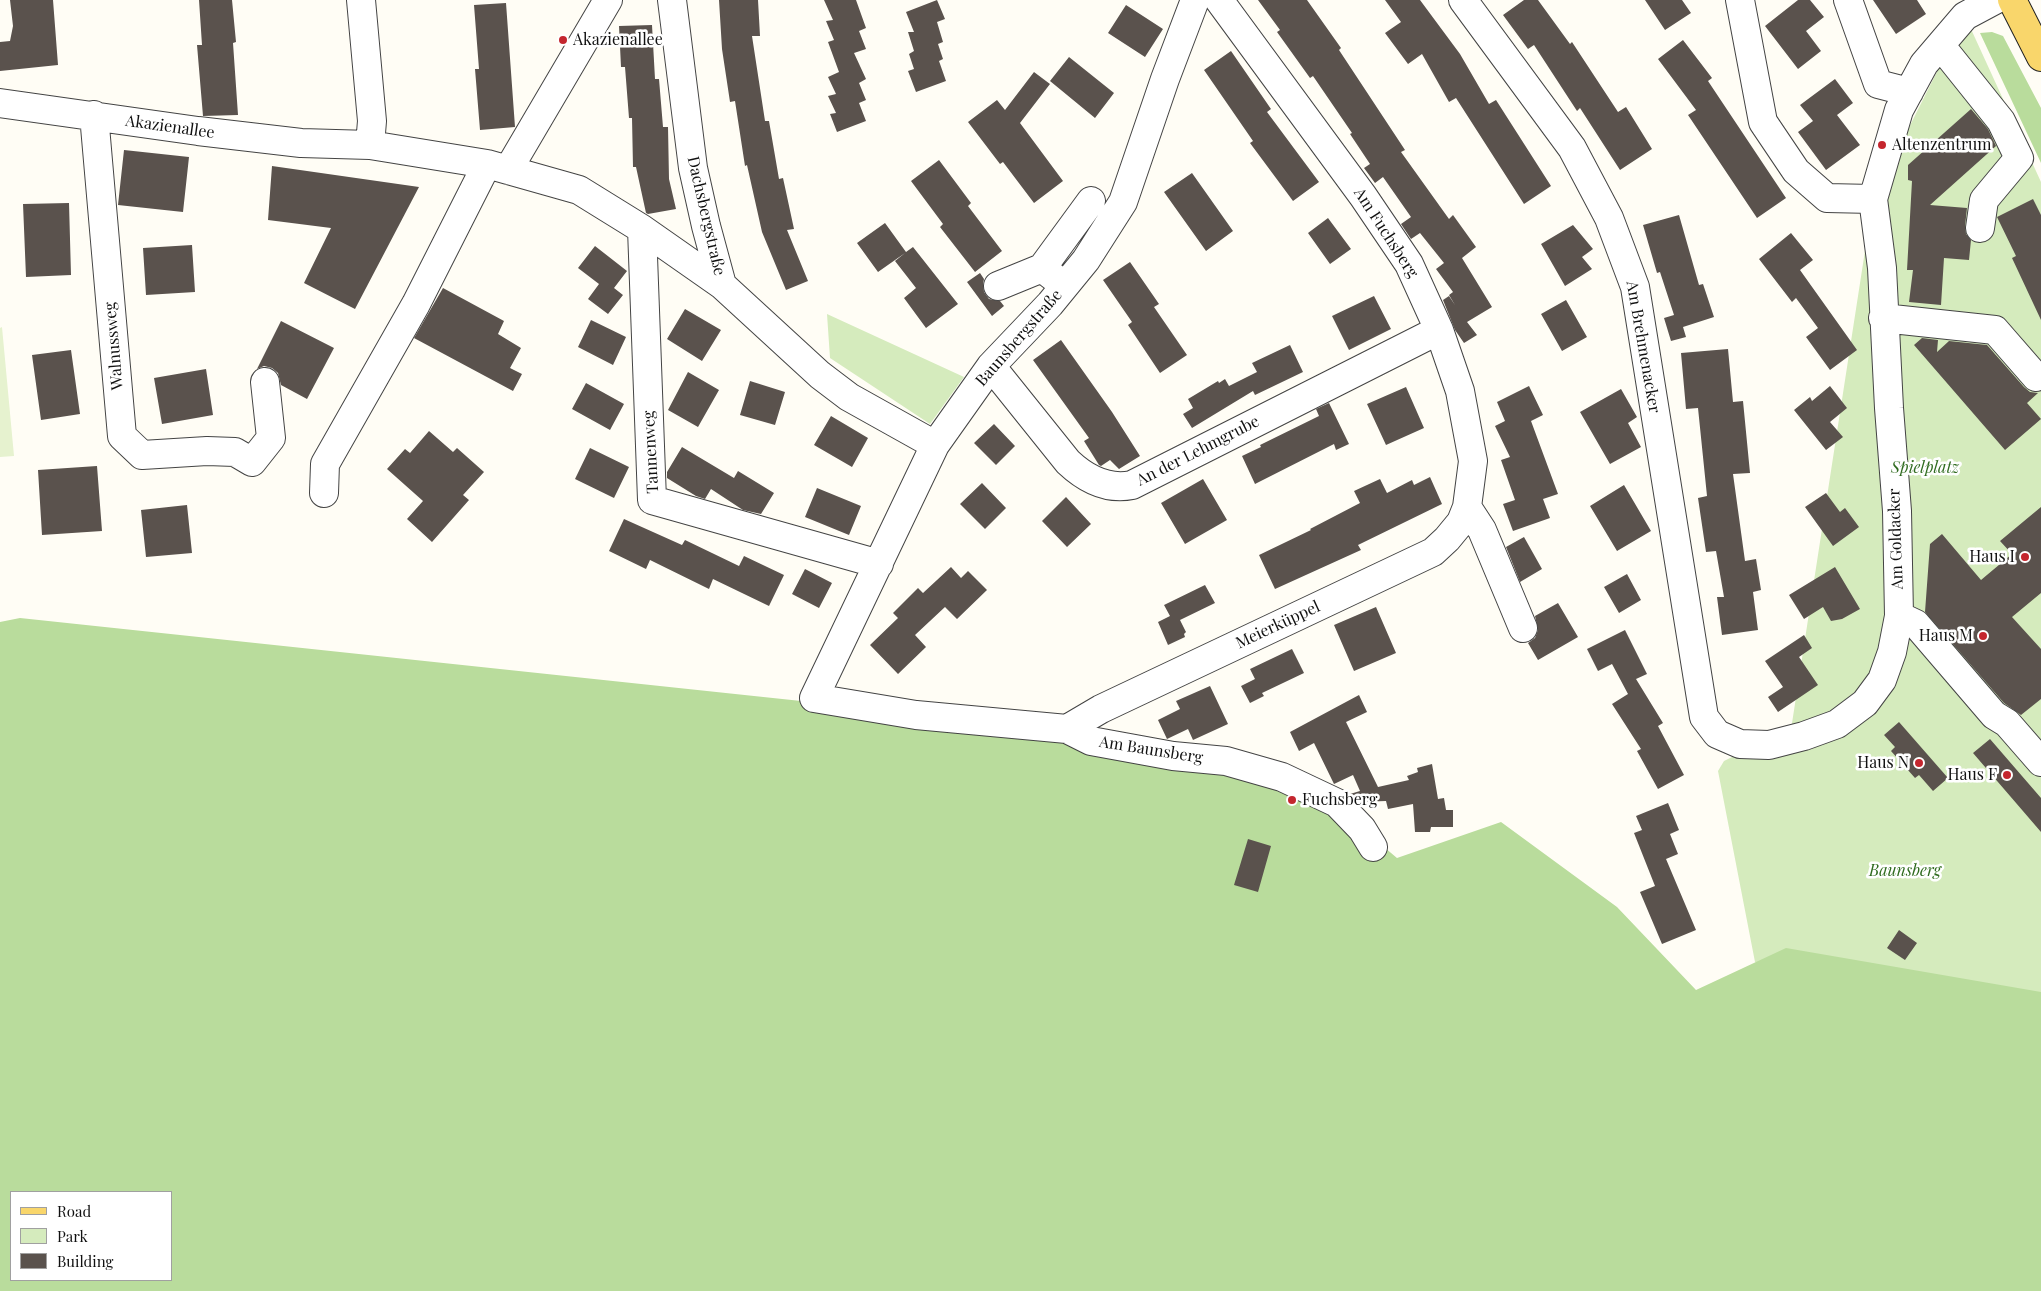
<!DOCTYPE html>
<meta charset="utf-8">
<style>
body{margin:0}
#map{position:relative;width:2041px;height:1291px;overflow:hidden;background:#fffdf5;font-family:"Playfair Display",serif}
canvas{display:block}
.legend{position:absolute;left:10px;top:1191px;width:162px;height:90px;box-sizing:border-box;background:#fff;border:1px solid #a0a0a0;margin:0;padding:6px 9px;list-style:none;font-size:15px;color:#111}
.legend li{display:flex;align-items:center;gap:10px;height:25px}
.legend b{width:25px;border:1px solid #a0a0a0}
</style>
<div id="map">
<canvas width="2041" height="1291"></canvas>
<ul class="legend">
<li><b style="height:6px;background:#f9d66b"></b>Road</li>
<li><b style="height:14px;background:#d5ebbd"></b>Park</li>
<li><b style="height:14px;background:#5a524d"></b>Building</li>
</ul>
</div>
<script>
const g = document.querySelector('canvas').getContext('2d');
g.lineJoin = 'round';
function fill(path, color) { g.fillStyle = color; g.fill(path, 'evenodd'); }
function trace(path, color, width, dash) { g.strokeStyle = color; g.lineWidth = width; g.lineCap = dash ? 'butt' : 'round'; g.setLineDash(dash || []); g.stroke(path); }
function label(font, color, halo, rows, align = 'center') {
  g.font = font + ' "Playfair Display",serif'; g.lineWidth = 5; g.setLineDash([]); g.textBaseline = 'middle'; g.strokeStyle = halo; g.fillStyle = color; for (const [text, x, y, turn = 0] of rows) {
    g.save(); g.translate(x, y); g.rotate((+turn || 0) * Math.PI / 180); g.textAlign = isNaN(turn) ? turn : align; if (halo) g.strokeText(text, 0, 0); g.fillText(text, 0, 0); g.restore();
  }
}
fill(new Path2D(`
 M 1965,16 L 2041,182 L 2041,1062 L 1755,962 L 1718,771 L 1724,761 L 1736,755 L 1788,749 L 1873,199 Z
 M 827,314 L 964,377 L 930,424 L 830,358 Z`), '#d5ebbd');
fill(new Path2D(`
 M 1992,32 L 2003,36 L 2041,108 L 2041,163 L 1980,33 Z
 M 20,618 L 1121,735 L 1335,806 L 1397,858 L 1501,822 L 1617,907 L 1696,990 L 1786,948 L 2041,992 L 2041,1291 L 0,1291 L 0,622 ZM 11,1192 L 171,1192 L 171,1280 L 11,1280 Z`), '#b9dc9c');
fill(new Path2D(`
 M 2,327 L 14,456 L 0,457 L 0,328 Z`), '#e6f2cf');
fill(new Path2D(`
 M 10,0 L 53,0 L 58,65 L 0,71 L 0,42 L 10,41 L 13,26 Z
 M 199,0 L 232,0 L 236,42 L 233,43 L 238,115 L 203,116 L 197,45 L 202,45 Z
 M 719,0 L 758,0 L 760,36 L 752,36 L 765,121 L 769,121 L 779,179 L 783,178 L 794,229 L 787,230 L 808,281 L 786,290 L 762,232 L 747,165 L 745,166 L 735,101 L 730,102 L 722,49 Z
 M 824,0 L 856,0 L 866,28 L 859,31 L 866,49 L 854,53 L 866,79 L 859,83 L 866,100 L 859,103 L 866,121 L 837,132 L 830,114 L 836,113 L 828,96 L 836,94 L 828,77 L 839,72 L 828,42 L 834,40 L 826,21 L 833,20 Z
 M 937,0 L 945,19 L 937,22 L 943,42 L 938,44 L 943,59 L 939,61 L 946,81 L 916,92 L 908,71 L 914,69 L 909,54 L 914,51 L 908,32 L 914,32 L 906,12 Z
 M 1258,0 L 1307,0 L 1341,48 L 1339,50 L 1405,150 L 1401,152 L 1449,219 L 1453,215 L 1476,247 L 1462,258 L 1492,307 L 1467,322 L 1477,335 L 1464,343 L 1455,330 L 1443,300 L 1449,296 L 1455,305 L 1449,295 L 1453,292 L 1436,269 L 1444,263 L 1420,233 L 1411,239 L 1401,224 L 1411,217 L 1383,177 L 1375,183 L 1364,168 L 1370,164 L 1350,134 L 1352,133 L 1313,76 L 1310,78 L 1277,32 L 1280,30 Z
 M 1385,0 L 1420,0 L 1460,54 L 1489,104 L 1496,100 L 1551,186 L 1524,204 L 1456,98 L 1449,102 L 1422,54 L 1408,64 L 1385,33 L 1401,22 Z
 M 1524,0 L 1538,0 L 1570,44 L 1572,42 L 1618,112 L 1626,107 L 1652,149 L 1620,170 L 1580,108 L 1577,111 L 1534,45 L 1528,49 L 1503,15 Z
 M 1645,0 L 1682,0 L 1691,13 L 1665,30 Z
 M 1798,0 L 1810,0 L 1824,17 L 1806,31 L 1821,51 L 1798,69 L 1765,26 Z
 M 1873,0 L 1917,0 L 1926,14 L 1896,34 Z
 M 506,3 L 515,127 L 480,130 L 475,69 L 479,69 L 474,5 Z
 M 1126,5 L 1163,29 L 1145,57 L 1108,33 Z
 M 652,25 L 655,79 L 659,79 L 663,127 L 668,127 L 669,179 L 676,209 L 648,214 L 646,213 L 636,167 L 633,167 L 632,118 L 629,118 L 625,67 L 621,67 L 619,26 Z
 M 1683,40 L 1712,78 L 1708,81 L 1786,198 L 1757,218 L 1688,115 L 1696,110 L 1658,59 Z
 M 1231,51 L 1271,109 L 1267,112 L 1319,182 L 1293,201 L 1250,143 L 1253,141 L 1204,70 Z
 M 1069,57 L 1114,93 L 1095,118 L 1050,81 Z
 M 1034,72 L 1050,84 L 1020,123 L 1063,181 L 1034,203 L 1003,162 L 1000,164 L 968,122 L 997,100 L 1005,110 Z
 M 1835,79 L 1853,103 L 1837,115 L 1860,145 L 1826,170 L 1798,132 L 1813,121 L 1800,105 Z
 M 1971,109 L 1988,129 L 1996,146 L 1930,205 L 1967,208 L 1965,226 L 1966,234 L 1971,240 L 1969,260 L 1944,258 L 1941,305 L 1909,302 L 1913,270 L 1907,270 L 1912,181 L 1908,180 L 1908,165 Z
 M 124,150 L 189,157 L 183,212 L 118,205 Z
 M 939,160 L 971,203 L 968,206 L 1002,251 L 975,272 L 940,227 L 943,224 L 911,181 Z
 M 272,166 L 419,187 L 355,309 L 304,283 L 331,228 L 268,220 Z
 M 1192,173 L 1233,231 L 1206,251 L 1164,192 Z
 M 2033,199 L 2041,215 L 2041,320 L 2012,258 L 2016,256 L 1997,217 Z
 M 69,203 L 71,275 L 26,277 L 23,204 Z
 M 1679,215 L 1699,285 L 1703,284 L 1714,317 L 1683,327 L 1686,337 L 1671,341 L 1664,318 L 1674,315 L 1660,272 L 1657,273 L 1643,225 Z
 M 1328,218 L 1351,249 L 1330,264 L 1308,233 Z
 M 885,223 L 906,252 L 913,247 L 958,304 L 926,328 L 904,298 L 916,288 L 895,261 L 905,253 L 878,272 L 857,243 Z
 M 1573,225 L 1593,249 L 1582,257 L 1592,269 L 1565,286 L 1541,244 Z
 M 1791,233 L 1813,260 L 1800,270 L 1857,350 L 1830,370 L 1806,337 L 1818,328 L 1796,298 L 1792,302 L 1759,259 Z
 M 192,245 L 195,292 L 146,295 L 143,248 Z
 M 595,246 L 627,271 L 614,288 L 623,295 L 608,314 L 588,299 L 599,284 L 578,268 Z
 M 1130,262 L 1159,304 L 1154,307 L 1187,355 L 1160,373 L 1128,325 L 1132,322 L 1103,280 Z
 M 980,273 L 984,279 L 983,284 L 984,292 L 989,299 L 1000,301 L 1004,306 L 992,316 L 967,282 Z
 M 443,288 L 504,321 L 498,334 L 521,348 L 510,368 L 522,374 L 513,391 L 414,338 Z
 M 1374,296 L 1391,329 L 1349,350 L 1332,316 Z
 M 1566,300 L 1587,337 L 1562,351 L 1541,314 Z
 M 685,309 L 721,330 L 702,361 L 667,339 Z
 M 591,320 L 626,337 L 613,365 L 578,347 Z
 M 281,321 L 334,348 L 307,399 L 281,385 L 278,373 L 272,368 L 264,366 L 257,369 Z
 M 1922,338 L 1938,340 L 1937,352 L 1949,341 L 1987,345 L 2024,387 L 2030,392 L 2038,393 L 2027,403 L 2041,419 L 2005,450 L 1914,345 Z
 M 1061,340 L 1112,412 L 1140,456 L 1119,469 L 1110,460 L 1101,466 L 1099,465 L 1084,441 L 1089,438 L 1033,360 Z
 M 1290,345 L 1303,372 L 1255,395 L 1253,391 L 1192,428 L 1183,414 L 1193,408 L 1188,399 L 1218,381 L 1219,383 L 1225,379 L 1229,386 L 1257,372 L 1252,363 Z
 M 1728,349 L 1733,402 L 1743,401 L 1750,473 L 1733,474 L 1745,561 L 1756,559 L 1761,590 L 1753,592 L 1758,630 L 1722,635 L 1717,597 L 1724,597 L 1716,551 L 1706,552 L 1698,498 L 1707,496 L 1698,408 L 1686,409 L 1681,353 Z
 M 71,350 L 80,414 L 41,420 L 32,355 Z
 M 206,369 L 213,415 L 162,424 L 154,378 Z
 M 688,372 L 719,390 L 698,427 L 668,410 Z
 M 750,381 L 785,392 L 775,425 L 740,415 Z
 M 586,383 L 624,404 L 610,430 L 572,409 Z
 M 1529,386 L 1543,415 L 1531,421 L 1558,494 L 1543,499 L 1550,518 L 1513,531 L 1503,504 L 1515,500 L 1501,460 L 1510,457 L 1495,426 L 1505,421 L 1497,402 Z
 M 1830,386 L 1847,408 L 1830,422 L 1843,437 L 1826,450 L 1794,410 L 1810,397 L 1812,401 Z
 M 1406,387 L 1424,428 L 1386,445 L 1367,404 Z
 M 1621,389 L 1637,417 L 1628,423 L 1641,447 L 1610,464 L 1580,412 Z
 M 1329,403 L 1349,444 L 1336,450 L 1334,444 L 1255,484 L 1242,456 L 1261,447 L 1260,445 L 1319,416 L 1316,409 Z
 M 831,416 L 868,438 L 852,467 L 814,445 Z
 M 994,424 L 1015,446 L 996,465 L 974,443 Z
 M 429,431 L 453,452 L 457,448 L 484,472 L 463,495 L 469,500 L 432,542 L 407,519 L 423,501 L 387,469 L 405,449 L 410,453 Z
 M 682,447 L 734,478 L 738,471 L 774,493 L 761,514 L 743,510 L 711,489 L 705,499 L 696,496 L 667,478 L 667,472 Z
 M 590,448 L 629,467 L 614,498 L 575,479 Z
 M 97,466 L 102,531 L 42,535 L 38,470 Z
 M 1430,477 L 1442,504 L 1358,545 L 1361,550 L 1275,589 L 1259,555 L 1311,530 L 1310,529 L 1360,503 L 1354,491 L 1380,479 L 1387,493 L 1412,480 L 1414,485 Z
 M 1203,479 L 1227,520 L 1185,544 L 1161,503 Z
 M 982,483 L 1006,508 L 985,529 L 960,504 Z
 M 1624,485 L 1651,531 L 1617,551 L 1590,506 Z
 M 817,488 L 861,506 L 849,535 L 805,517 Z
 M 1826,493 L 1840,512 L 1845,508 L 1859,527 L 1833,546 L 1805,507 Z
 M 1066,497 L 1091,524 L 1067,547 L 1042,521 Z
 M 187,505 L 192,553 L 146,557 L 141,510 Z
 M 2041,507 L 2041,593 L 2012,617 L 2041,649 L 2041,699 L 2021,715 L 2004,703 L 1925,612 L 1930,544 L 1942,534 L 1981,580 L 2012,554 L 2000,541 Z
 M 624,519 L 682,545 L 685,540 L 739,566 L 744,556 L 784,575 L 769,606 L 713,579 L 709,589 L 650,560 L 646,569 L 609,551 Z
 M 1524,537 L 1542,569 L 1520,582 L 1506,547 Z
 M 951,567 L 961,578 L 968,571 L 987,590 L 957,619 L 945,607 L 915,635 L 926,647 L 898,674 L 870,645 L 898,618 L 893,613 L 918,588 L 923,593 Z
 M 1835,567 L 1860,609 L 1842,619 L 1831,621 L 1823,607 L 1804,619 L 1789,595 Z
 M 805,569 L 832,583 L 819,608 L 792,594 Z
 M 1627,574 L 1641,600 L 1619,613 L 1604,587 Z
 M 1205,585 L 1215,603 L 1180,620 L 1186,632 L 1184,634 L 1185,637 L 1168,645 L 1158,622 L 1170,616 L 1164,605 Z
 M 1558,603 L 1578,637 L 1538,660 L 1528,643 L 1535,638 L 1538,630 L 1535,616 Z
 M 1376,607 L 1396,653 L 1354,671 L 1334,625 Z
 M 1625,630 L 1647,674 L 1636,679 L 1663,723 L 1658,726 L 1684,775 L 1658,789 L 1637,751 L 1641,749 L 1612,704 L 1628,694 L 1612,664 L 1598,671 L 1587,649 Z
 M 1804,635 L 1812,648 L 1799,657 L 1818,685 L 1778,712 L 1768,697 L 1783,687 L 1765,661 Z
 M 1292,649 L 1304,673 L 1262,693 L 1264,696 L 1250,703 L 1241,686 L 1255,679 L 1250,669 Z
 M 1210,686 L 1228,724 L 1193,740 L 1188,729 L 1167,739 L 1158,720 L 1180,709 L 1176,701 Z
 M 1359,695 L 1367,712 L 1346,722 L 1378,787 L 1409,780 L 1407,776 L 1418,772 L 1417,768 L 1432,764 L 1438,799 L 1444,798 L 1446,810 L 1453,810 L 1453,827 L 1431,827 L 1430,832 L 1415,832 L 1413,804 L 1388,809 L 1386,801 L 1358,802 L 1350,794 L 1360,791 L 1353,775 L 1334,784 L 1314,743 L 1299,751 L 1290,732 Z
 M 1899,722 L 1948,778 L 1933,791 L 1919,775 L 1915,778 L 1891,751 L 1895,747 L 1884,735 Z
 M 1990,739 L 2041,798 L 2041,832 L 1973,753 Z
 M 1668,803 L 1679,830 L 1670,834 L 1678,854 L 1666,859 L 1696,930 L 1662,944 L 1640,892 L 1655,886 L 1634,833 L 1642,830 L 1636,816 Z
 M 1248,839 L 1271,846 L 1258,892 L 1234,885 Z
 M 1899,930 L 1917,943 L 1905,960 L 1887,948 Z`), '#5a524d');
const minor = new Path2D(`
 M 361,0 L 372,121 L 370,145
 M 672,0 L 693,168 L 706,226 L 722,285 L 820,375 L 849,397 L 935,445
 M 1195,0 L 1165,79 L 1123,202 L 1086,260 L 1050,304 L 991,366 L 935,445 L 814,698 L 916,715 L 1067,729 L 1091,741 L 1173,756 L 1226,761 L 1282,777 L 1337,803 L 1362,829 L 1373,847
 M 1463,0 L 1572,148 L 1609,218 L 1635,287 L 1704,717 L 1717,734 L 1740,744 L 1769,745 L 1804,736 L 1837,724 L 1865,703 L 1882,680 L 1892,652 L 1899,616 L 1897,511 L 1889,408 L 1882,268 L 1873,199 L 1899,110 L 1924,64 L 1965,16 L 1995,0
 M 1740,0 L 1763,122 L 1796,171 L 1827,198 L 1873,199
 M 1848,0 L 1878,84 L 1909,92
 M 1941,46 L 2001,121 L 2019,158 L 1984,200 L 1980,228
 M 0,103 L 198,131 L 301,143 L 370,145 L 487,164 L 579,190 L 642,229 L 722,285
 M 94,115 L 122,436 L 142,455 L 207,451 L 235,452 L 252,462 L 271,438 L 265,382
 M 508,170 L 608,0
 M 642,229 L 652,500 L 879,564
 M 1042,268 L 1091,201
 M 998,286 L 1042,268 L 1056,279
 M 1883,318 L 1995,330 L 2036,377
 M 991,366 L 1068,462 C 1086,479 1107,490 1132,485 L 1439,330
 M 324,493 L 325,464 L 416,304 L 487,164
 M 1467,507 L 1482,530 L 1523,628
 M 1899,616 L 1916,624 L 1994,715 L 2007,723 L 2041,762
 M 1067,729 L 1101,709 L 1433,552 L 1447,539 L 1461,522 L 1467,507 L 1473,461 L 1460,391 L 1439,330 L 1409,264 L 1363,196 L 1219,0`);
const major = new Path2D(`
 M 2012,0 L 2041,57`);
trace(minor, '#444', 30);
trace(major, '#222', 30);
trace(minor, '#fff', 28);
trace(major, '#f9d66b', 28);
for (const [x, y, r, color] of [
 [563,40,5,"#c4262e"],
 [1882,145,5,"#c4262e"],
 [2025,557,5,"#c4262e"],
 [1983,636,5,"#c4262e"],
 [1919,763,5,"#c4262e"],
 [2007,775,5,"#c4262e"],
 [1292,800,5,"#c4262e"]
]) { const dot = new Path2D(); dot.arc(x, y, r, 0, 2 * Math.PI); g.fillStyle = color; g.fill(dot); trace(dot, '#fff', 2); }
label('16px', '#111', '#fff', [
 ["Akazienallee",573,40,"left"],
 ["Altenzentrum",1892,145,"left"],
 ["Haus I",2015,557],
 ["Haus M",1973,636],
 ["Haus N",1909,763],
 ["Haus F",1997,775],
 ["Fuchsberg",1302,800,"left"]
], 'right');
label('16px', '#111', '#fff', [
 ["Akazienallee",170,127,8],
 ["Dachsbergstraße",706,216,77],
 ["Am Fuchsberg",1386,233,57],
 ["Baunsbergstraße",1019,338,-49],
 ["Walnussweg",114,346,-95],
 ["Am Brehmenacker",1643,347,80],
 ["An der Lehmgrube",1198,451,-27],
 ["Tannenweg",651,452,-93],
 ["Am Goldacker",1896,539,-92],
 ["Meierküppel",1278,625,-25],
 ["Am Baunsberg",1151,750,9]
]);
label('italic 16px', '#2f6b1f', '#fff', [
 ["Spielplatz",1925,468],
 ["Baunsberg",1905,871]
]);
</script>
